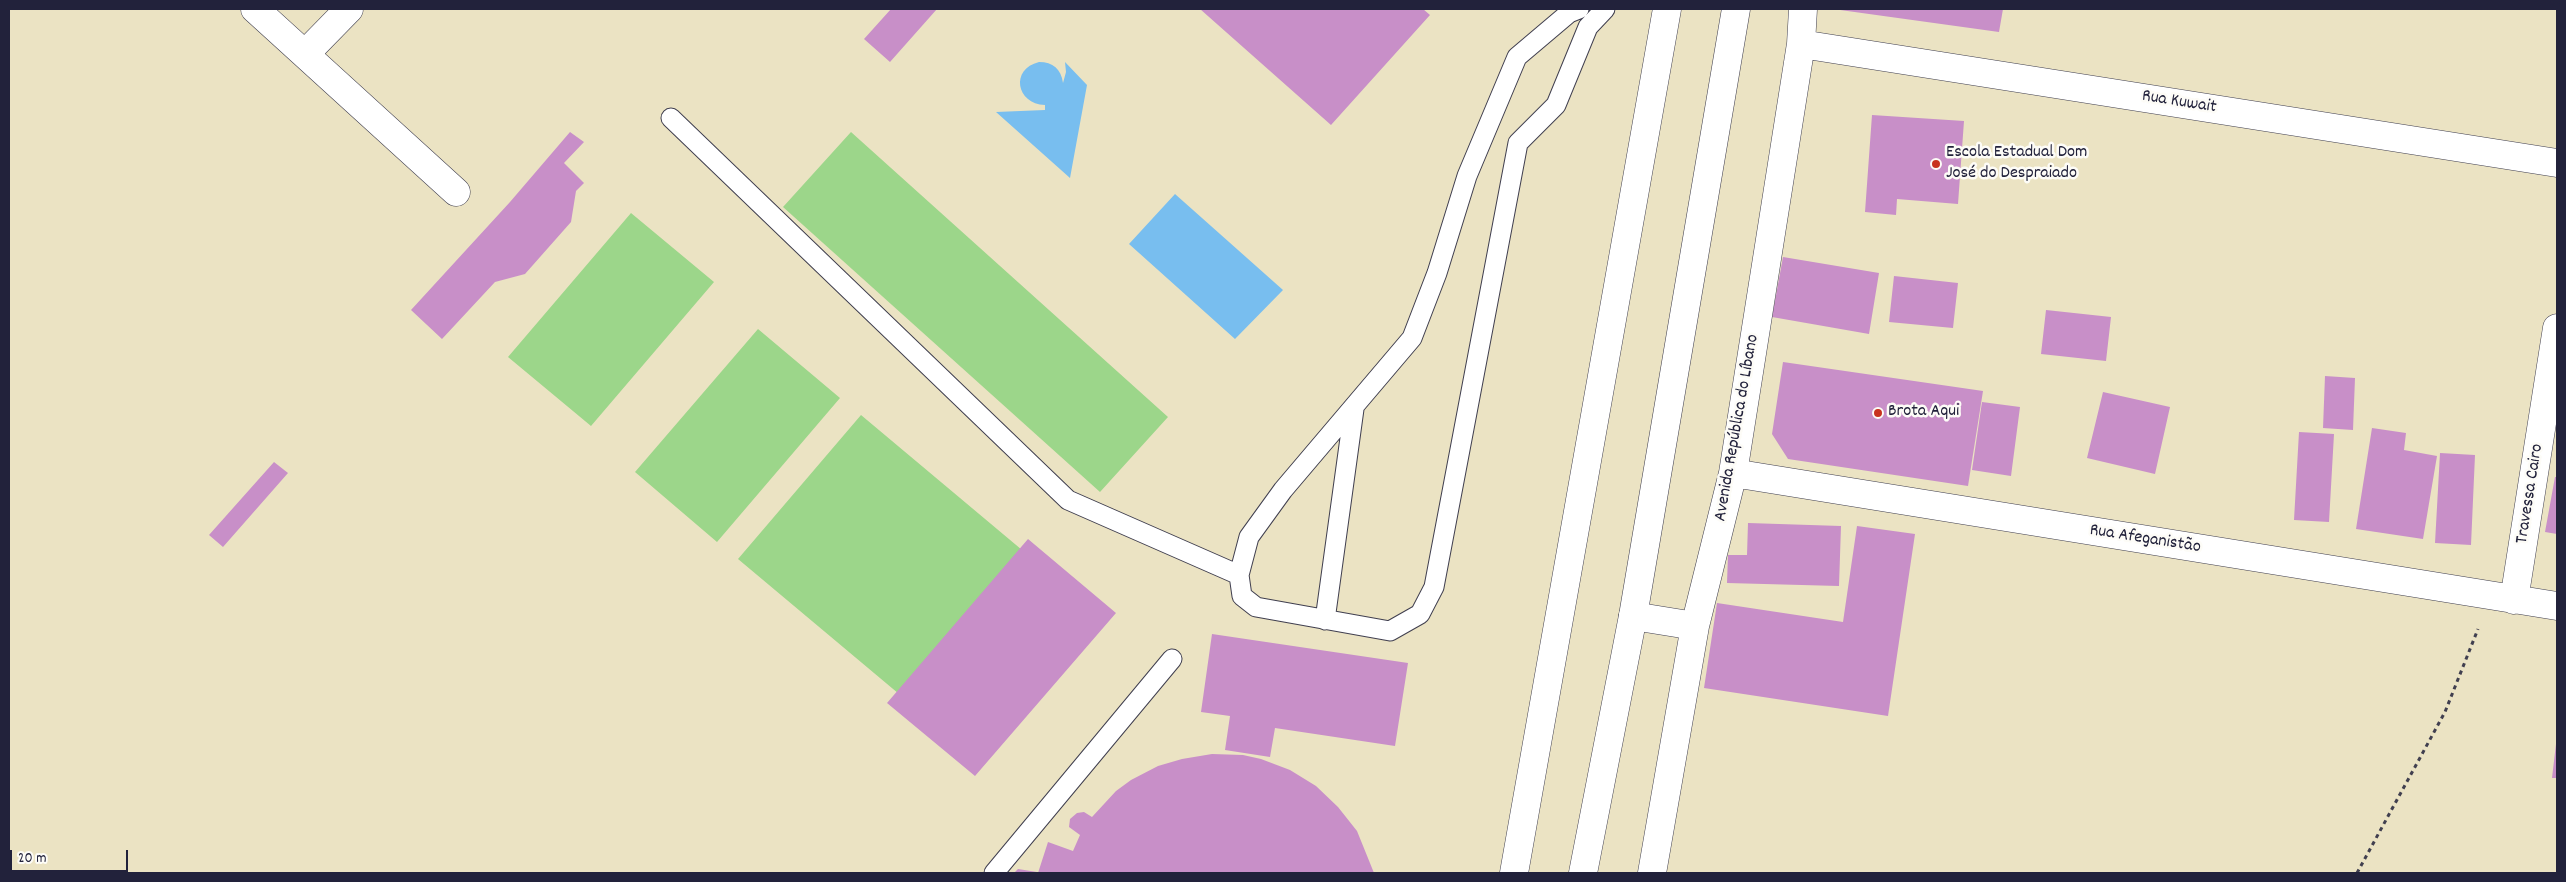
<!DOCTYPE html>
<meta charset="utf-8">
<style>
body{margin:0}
#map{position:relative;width:2566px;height:882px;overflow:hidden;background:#ebe3c3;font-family:Dekko,sans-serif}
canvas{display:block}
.frame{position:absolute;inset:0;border:10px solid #22223b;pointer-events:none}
.scale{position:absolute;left:10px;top:850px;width:118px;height:22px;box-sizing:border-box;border:2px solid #22223b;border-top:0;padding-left:6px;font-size:15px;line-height:18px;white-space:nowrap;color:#22223b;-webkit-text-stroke:4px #fdfcf7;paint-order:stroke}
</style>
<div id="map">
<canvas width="2566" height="882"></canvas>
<div class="frame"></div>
<div class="scale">20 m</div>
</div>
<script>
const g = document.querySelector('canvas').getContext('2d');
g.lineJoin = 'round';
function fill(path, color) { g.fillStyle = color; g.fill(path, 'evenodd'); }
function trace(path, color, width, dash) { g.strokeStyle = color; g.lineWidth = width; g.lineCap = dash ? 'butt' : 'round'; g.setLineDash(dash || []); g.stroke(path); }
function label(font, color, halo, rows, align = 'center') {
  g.font = font + ' Dekko,sans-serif'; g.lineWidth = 5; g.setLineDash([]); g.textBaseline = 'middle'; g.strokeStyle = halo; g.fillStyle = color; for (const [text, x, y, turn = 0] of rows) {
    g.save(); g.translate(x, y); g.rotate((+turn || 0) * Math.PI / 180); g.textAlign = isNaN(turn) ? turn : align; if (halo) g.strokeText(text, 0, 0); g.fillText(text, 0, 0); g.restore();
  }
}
fill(new Path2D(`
 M 851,132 L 1168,417 L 1100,492 L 783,207 Z
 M 631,213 L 714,282 L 591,426 L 508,357 Z
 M 758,329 L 840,398 L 717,542 L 635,472 Z
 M 861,415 L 1028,555 L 905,699 L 738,559 Z`), '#9cd68a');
fill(new Path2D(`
 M 1039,62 C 1053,62 1061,69 1063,83 L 1066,72 L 1065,62 L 1087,85 L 1070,178 L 996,112 L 1045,110 L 1045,105 C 1016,104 1010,69 1039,62 Z
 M 1175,194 L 1283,290 L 1235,339 L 1129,244 Z`), '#78beef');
fill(new Path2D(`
 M 891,9 L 937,9 L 890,62 L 864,39 Z
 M 1200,9 L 1423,9 L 1430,15 L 1331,125 Z
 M 1833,9 L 2003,9 L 1999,32 Z
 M 1872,115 L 1964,121 L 1958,204 L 1897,199 L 1896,215 L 1865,212 Z
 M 570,132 L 584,142 L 564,163 L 584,183 L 576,191 L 571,222 L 525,274 L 495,282 L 442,339 L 411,310 L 510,202 Z
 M 1783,257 L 1879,273 L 1869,334 L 1772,317 Z
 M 1894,276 L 1958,283 L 1953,328 L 1889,322 Z
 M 2046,310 L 2111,317 L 2106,361 L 2041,354 Z
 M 1783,362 L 1983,391 L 1968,486 L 1788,459 L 1772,434 Z
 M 2325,376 L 2355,378 L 2353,430 L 2323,428 Z
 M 2103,392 L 2170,407 L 2155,474 L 2087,458 Z
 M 1982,402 L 2020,407 L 2011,476 L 1972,470 Z
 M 2372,428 L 2406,433 L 2404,450 L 2437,456 L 2423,539 L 2356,529 Z
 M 2299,432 L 2334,434 L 2329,522 L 2294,520 Z
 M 2440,453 L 2475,455 L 2471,545 L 2435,543 Z
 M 274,462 L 288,473 L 223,547 L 209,535 Z
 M 2555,477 L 2557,477 L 2557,534 L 2545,532 Z
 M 1748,523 L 1841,526 L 1839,586 L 1727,583 L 1728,555 L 1747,555 Z
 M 1857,526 L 1915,534 L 1888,716 L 1704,688 L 1717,603 L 1843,622 Z
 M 1028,539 L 1116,613 L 975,776 L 887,703 Z
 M 1212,634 L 1408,663 L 1395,746 L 1275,728 L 1270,757 L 1225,750 L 1230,716 L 1201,712 Z
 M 2556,744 L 2557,744 L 2557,778 L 2552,778 Z
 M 1212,754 L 1243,755 L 1261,759 L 1290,770 L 1316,786 L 1338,807 L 1357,831 L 1374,873 L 1038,873 L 1048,842 L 1073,851 L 1080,835 L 1069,827 L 1070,819 L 1077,813 L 1084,812 L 1092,817 L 1116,791 L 1131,780 L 1158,766 L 1182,759 Z
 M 1018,869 L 1037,872 L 1037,873 L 1014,873 Z`), '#c88fc8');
const lane = new Path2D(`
 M 1579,9 L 1569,13 L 1517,57 L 1467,176 L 1437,273 L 1412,338 L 1283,490 L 1249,537 L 1239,575 L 1242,596 L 1256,607 L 1390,631 L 1420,614 L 1434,587 L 1518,143 L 1556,105 L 1588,27 L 1605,9
 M 671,118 L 1068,500 L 1239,575
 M 1325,620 L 1354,409
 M 994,873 L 1172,659`);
const street = new Path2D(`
 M 255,9 L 456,192
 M 1801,44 L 2557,163
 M 305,54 L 349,9
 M 1733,473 L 2557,606
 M 2514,600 L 2557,328
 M 1633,616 L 1695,626
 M 1652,873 L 1695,626 L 1733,473 L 1801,44 L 1803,9`);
const primary = new Path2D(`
 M 1514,873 L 1667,9
 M 1583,873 L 1633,616 L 1736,9`);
trace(lane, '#403f4f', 21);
trace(street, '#403f4f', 29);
trace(primary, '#403f4f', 29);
trace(new Path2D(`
 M 2357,873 L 2445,712 L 2478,629`), '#403f4f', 3, [4, 4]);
trace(lane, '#fff', 19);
trace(street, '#fff', 28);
trace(primary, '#fff', 28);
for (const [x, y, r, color] of [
 [1936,164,5,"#c8321e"],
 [1878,413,5,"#c8321e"]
]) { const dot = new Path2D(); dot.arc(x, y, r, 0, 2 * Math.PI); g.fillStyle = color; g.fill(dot); trace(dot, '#fdfcf7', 2); }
label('18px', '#22223b', '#fdfcf7', [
 ["Rua Kuwait",2179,103,9],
 ["Avenida República do Líbano",1738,428,-80],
 ["Travessa Cairo",2531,494,-81],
 ["Rua Afeganistão",2145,540,9]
]);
label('18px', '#22223b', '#fdfcf7', [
 ["Escola Estadual Dom",1946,154],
 ["José do Despraiado",1946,175],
 ["Brota Aqui",1888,413]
], 'left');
</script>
